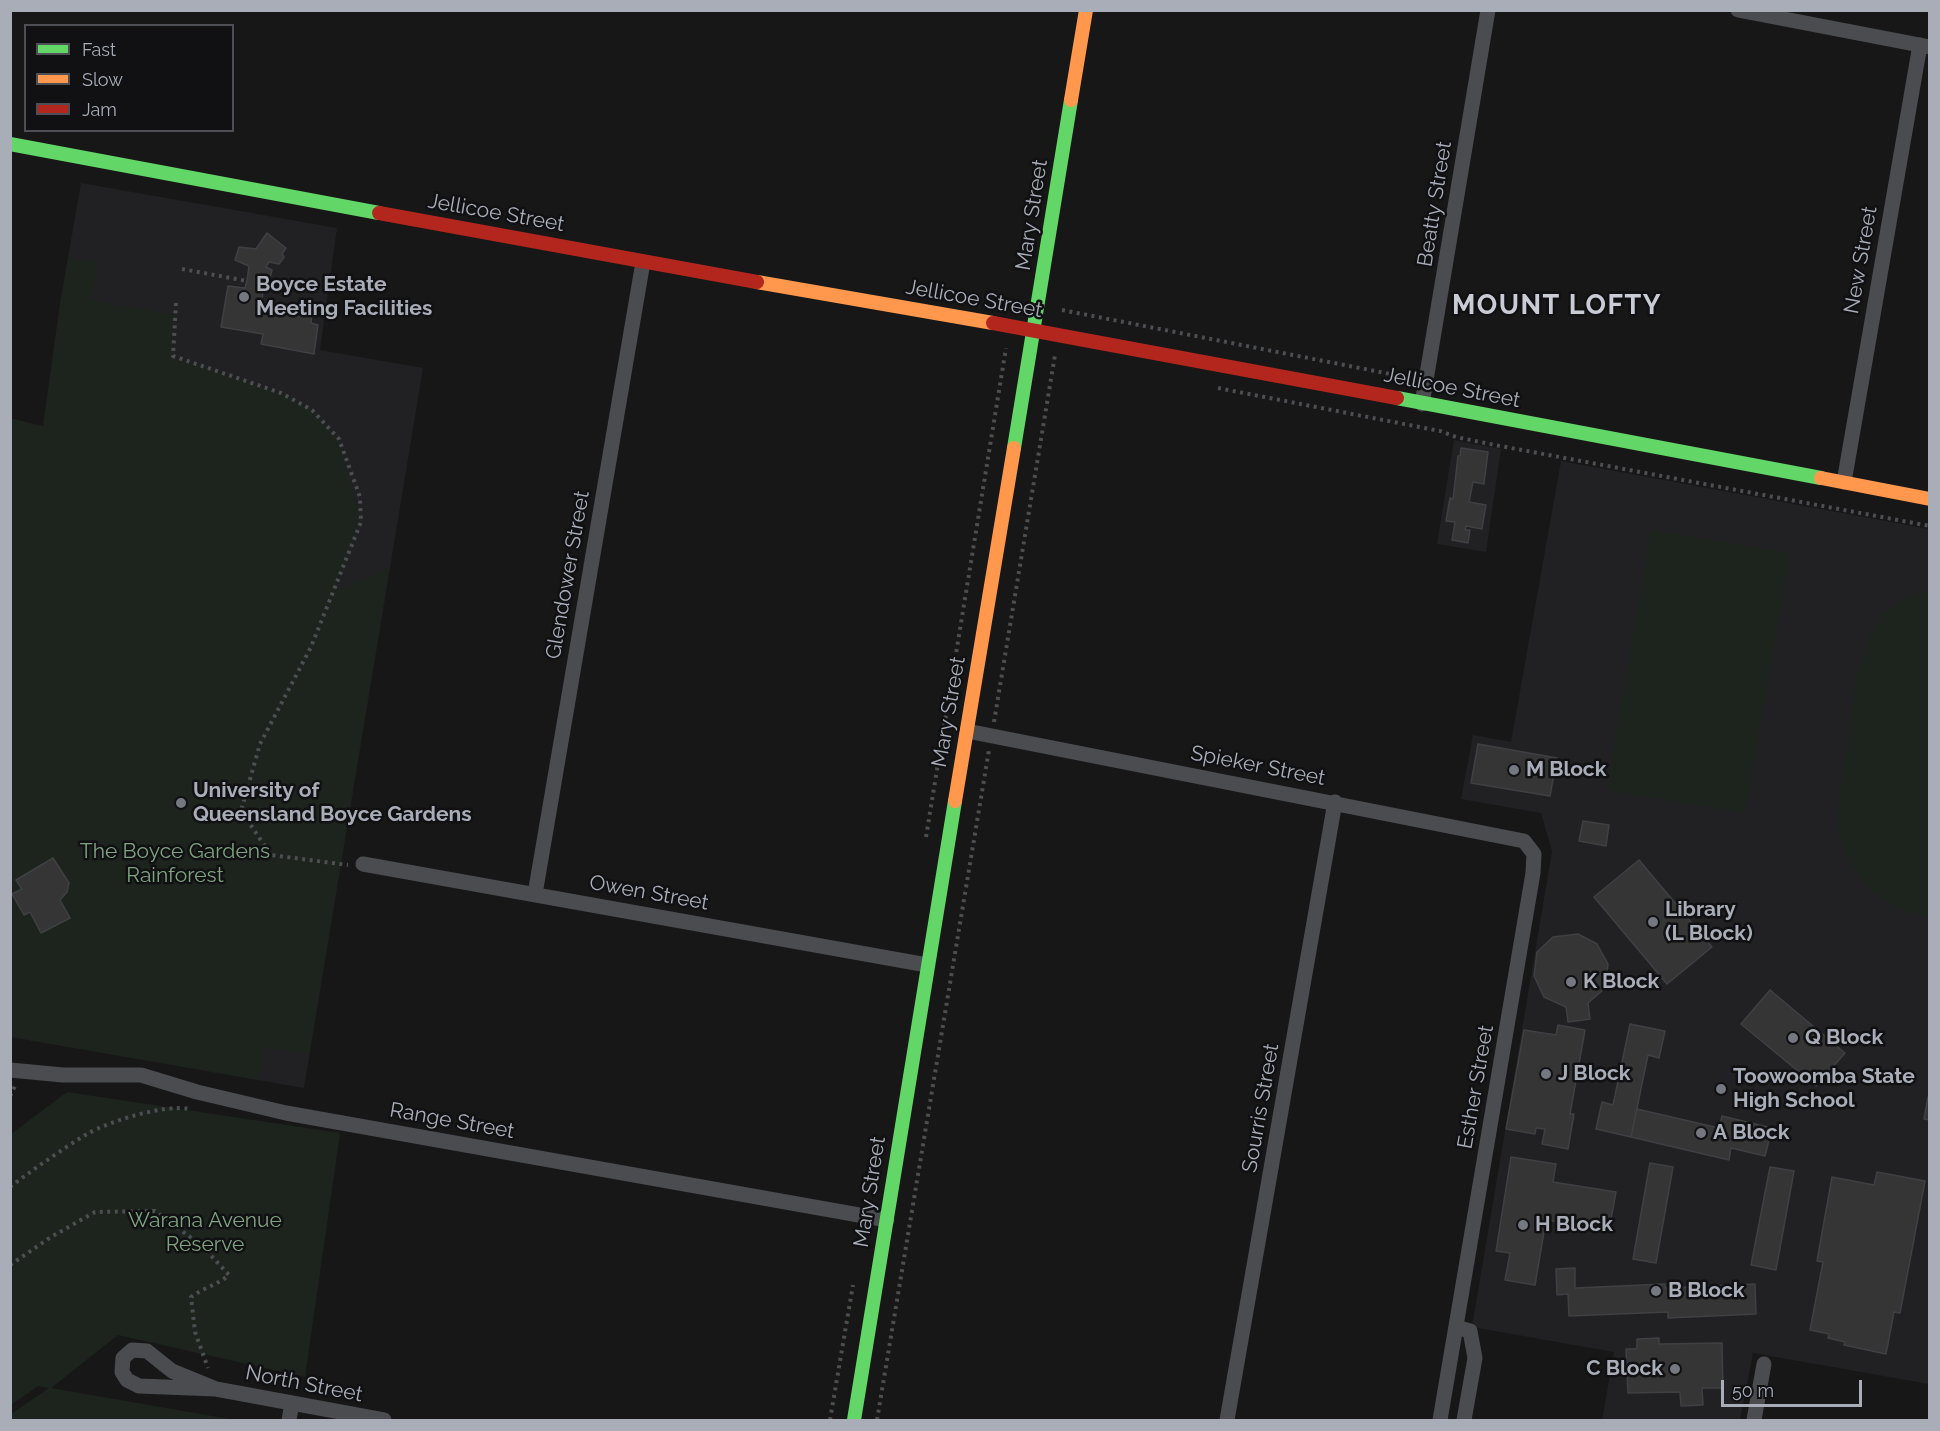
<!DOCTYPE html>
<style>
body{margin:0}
#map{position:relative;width:1940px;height:1431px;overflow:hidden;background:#171717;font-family:Raleway,sans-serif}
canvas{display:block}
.frame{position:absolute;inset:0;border:12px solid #a8adb8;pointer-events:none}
.legend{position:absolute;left:24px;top:24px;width:210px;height:108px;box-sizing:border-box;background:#111113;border:2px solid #4d4f55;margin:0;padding:8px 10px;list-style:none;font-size:18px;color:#a8adb8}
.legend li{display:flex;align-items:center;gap:12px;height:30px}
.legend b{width:30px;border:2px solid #4d4f55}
.scale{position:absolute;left:1721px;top:1380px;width:141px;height:27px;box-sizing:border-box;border:3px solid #a8adb8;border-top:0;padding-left:8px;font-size:18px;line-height:21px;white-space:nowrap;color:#a8adb8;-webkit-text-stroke:4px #111113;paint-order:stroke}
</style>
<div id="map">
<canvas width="1940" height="1431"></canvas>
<div class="frame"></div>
<ul class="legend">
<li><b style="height:8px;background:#63d668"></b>Fast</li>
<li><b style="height:8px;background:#ff974d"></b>Slow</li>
<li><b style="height:8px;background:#b3261e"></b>Jam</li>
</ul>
<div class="scale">50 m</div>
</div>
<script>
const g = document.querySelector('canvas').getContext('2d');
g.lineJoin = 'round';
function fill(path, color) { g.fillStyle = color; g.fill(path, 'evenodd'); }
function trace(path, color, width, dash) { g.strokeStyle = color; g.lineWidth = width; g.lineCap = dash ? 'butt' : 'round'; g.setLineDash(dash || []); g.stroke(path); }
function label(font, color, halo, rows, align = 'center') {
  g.font = font + ' Raleway,sans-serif'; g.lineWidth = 5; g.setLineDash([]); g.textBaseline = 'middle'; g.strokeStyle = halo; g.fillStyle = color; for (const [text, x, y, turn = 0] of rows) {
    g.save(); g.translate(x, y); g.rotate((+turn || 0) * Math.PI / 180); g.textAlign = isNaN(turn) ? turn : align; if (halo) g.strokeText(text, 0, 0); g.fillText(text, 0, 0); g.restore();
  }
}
fill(new Path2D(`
 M 81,183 L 337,228 L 320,350 L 423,368 L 304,1088 L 11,1037 L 10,418 L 43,426 L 60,303 Z
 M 1454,440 L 1501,449 L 1486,552 L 1437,544 Z
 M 1561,461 L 1929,529 L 1929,1384 L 1753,1353 L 1740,1420 L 1602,1420 L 1614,1352 L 1472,1327 L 1552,851 L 1541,813 L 1461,799 L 1473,735 L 1511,742 Z`), '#212123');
fill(new Path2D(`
 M 68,258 L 98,262 L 91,300 L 174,315 L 173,356 L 281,393 L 312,410 L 339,439 L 361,522 L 334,592 L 389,568 L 309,1054 L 262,1047 L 259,1080 L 11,1037 L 10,418 L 43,427 Z
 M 1651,530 L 1790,553 L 1745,813 L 1606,790 Z
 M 1929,592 L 1930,592 L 1929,917 L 1897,908 L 1870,890 L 1847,858 L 1836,823 L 1856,679 L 1869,637 L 1885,612 L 1915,593 Z
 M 67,1092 L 340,1133 L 305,1377 L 118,1335 L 51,1388 L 235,1420 L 11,1420 L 11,1414 L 49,1388 L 38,1386 L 11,1405 L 11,1134 Z`), '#1d241e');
const building = new Path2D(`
 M 267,233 L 286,248 L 282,254 L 284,257 L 279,264 L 269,262 L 266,267 L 272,270 L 270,278 L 266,279 L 261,302 L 312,311 L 311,323 L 318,325 L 314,354 L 261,344 L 263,334 L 221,327 L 228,286 L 245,288 L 247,281 L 249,266 L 235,260 L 239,247 L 256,249 Z
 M 1461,448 L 1488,452 L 1484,484 L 1473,482 L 1469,502 L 1486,505 L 1482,529 L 1466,526 L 1465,530 L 1470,530 L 1468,543 L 1452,540 L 1455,522 L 1446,521 L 1450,498 L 1453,499 L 1458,456 L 1460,456 Z
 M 1478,744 L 1557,758 L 1550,796 L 1471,783 Z
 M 1583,821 L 1609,825 L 1606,846 L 1579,841 Z
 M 53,858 L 69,883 L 67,892 L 60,900 L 70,918 L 41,933 L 30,912 L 24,915 L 12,894 L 22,889 L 16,880 Z
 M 1639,860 L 1712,947 L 1667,984 L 1594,897 Z
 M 1578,934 L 1597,944 L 1608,964 L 1605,988 L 1588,1003 L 1590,1019 L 1568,1022 L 1566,1007 L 1544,997 L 1534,976 L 1537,952 L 1553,937 Z
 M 1770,990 L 1845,1053 L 1816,1086 L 1741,1024 Z
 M 1630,1024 L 1665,1031 L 1659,1058 L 1648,1055 L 1631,1137 L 1596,1129 L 1602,1102 L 1613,1105 Z
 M 1558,1025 L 1585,1030 L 1570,1114 L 1574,1114 L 1568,1149 L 1542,1144 L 1545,1129 L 1536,1128 L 1535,1134 L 1506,1129 L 1524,1030 L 1556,1035 Z
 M 1928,1097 L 1930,1097 L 1930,1120 L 1924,1119 Z
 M 1637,1109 L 1719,1128 L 1722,1116 L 1772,1128 L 1765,1156 L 1731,1148 L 1729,1160 L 1631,1137 Z
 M 1511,1157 L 1556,1164 L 1553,1182 L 1616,1192 L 1609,1230 L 1546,1220 L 1535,1285 L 1505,1280 L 1510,1253 L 1496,1251 Z
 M 1650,1163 L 1673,1167 L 1656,1263 L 1633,1259 Z
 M 1770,1167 L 1794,1171 L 1776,1270 L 1751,1265 Z
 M 1877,1172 L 1925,1181 L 1900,1313 L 1894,1312 L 1886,1354 L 1844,1345 L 1845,1342 L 1828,1338 L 1829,1334 L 1810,1330 L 1823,1262 L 1817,1261 L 1832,1177 L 1874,1185 Z
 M 1575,1268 L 1575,1288 L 1665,1284 L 1665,1288 L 1755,1284 L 1756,1314 L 1668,1318 L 1668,1312 L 1569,1316 L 1568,1294 L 1557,1295 L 1556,1269 Z
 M 1659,1338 L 1659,1344 L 1722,1343 L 1723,1388 L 1702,1388 L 1703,1405 L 1681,1406 L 1680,1392 L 1628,1393 L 1626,1349 L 1637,1349 L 1637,1339 Z`);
fill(building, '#353536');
trace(building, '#3f4043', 1.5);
trace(new Path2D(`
 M 182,269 L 247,281
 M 176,303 L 173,356 L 281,393 L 312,410 L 339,439 L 360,497 L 361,522 L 311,647 L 260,744 L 241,811 L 271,855 L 348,865
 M 1062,310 L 1411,378
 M 1218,388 L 1440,431 L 1456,437 L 1495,445 L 1930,526
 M 994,722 L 1055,355 L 1057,356
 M 926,837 L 1006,348
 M 10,1096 L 15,1086
 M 10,1187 C 35,1168 61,1150 87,1134 C 110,1121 164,1104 190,1109
 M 866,1201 L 869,1182
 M 10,1265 L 51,1237 L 95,1212 L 155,1211 L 202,1246 L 229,1275 C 217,1285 203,1288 191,1297 L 195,1332 L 208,1368
 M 830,1420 L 853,1285
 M 877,1420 L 989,750`), '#4d4e52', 4, [3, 4.5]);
trace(new Path2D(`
 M 1738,10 L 1930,47
 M 1422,404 L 1488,10
 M 1844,482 L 1920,45
 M 967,731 L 1524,841 L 1534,854 L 1533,873 L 1440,1420
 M 363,864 L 927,965
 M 535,894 L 643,262
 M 10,1070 L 63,1075 L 141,1075 L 197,1092 L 286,1113 L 887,1220
 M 1456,1327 L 1470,1331 L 1475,1358 L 1464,1420
 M 216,1389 L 172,1371 L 147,1351 L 132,1350 L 123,1358 L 122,1372 L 127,1380 L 139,1386 L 216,1389 L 384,1420
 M 289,1420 L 292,1403
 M 1227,1420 L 1335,802
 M 1754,1420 L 1764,1364`), '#4b4c50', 15);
trace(new Path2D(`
 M 10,144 L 379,213
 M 1397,398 L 1821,478
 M 1014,448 L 1071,100
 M 854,1420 L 955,801`), '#63d668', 14);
trace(new Path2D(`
 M 1071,100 L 1086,10
 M 757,282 L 993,323
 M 1821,478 L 1930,499
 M 955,801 L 1014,448`), '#ff974d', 14);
trace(new Path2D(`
 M 379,213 L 757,282
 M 993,323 L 1397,398`), '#b3261e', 14);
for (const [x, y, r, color] of [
 [244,297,6,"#757880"],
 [1514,770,6,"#757880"],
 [181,803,6,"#757880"],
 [1653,922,6,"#757880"],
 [1571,982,6,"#757880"],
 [1793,1038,6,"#757880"],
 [1546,1074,6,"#757880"],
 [1721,1089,6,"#757880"],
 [1701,1133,6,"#757880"],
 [1523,1225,6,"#757880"],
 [1656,1291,6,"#757880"],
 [1675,1369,6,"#757880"]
]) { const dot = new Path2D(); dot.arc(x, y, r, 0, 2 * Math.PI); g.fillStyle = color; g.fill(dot); trace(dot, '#111113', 2); }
label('21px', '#a8adb8', '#111113', [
 ["Beatty Street",1435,204,-81],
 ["Jellicoe Street",496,213,10],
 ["Mary Street",1032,215,-81],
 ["New Street",1861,260,-80],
 ["Jellicoe Street",974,299,10],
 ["Jellicoe Street",1452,388,11],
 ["Glendower Street",568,575,-80],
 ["Mary Street",949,712,-80],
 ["Spieker Street",1258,766,11],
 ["Owen Street",649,893,10],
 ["Esther Street",1476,1087,-80],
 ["Sourris Street",1261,1108,-80],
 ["Range Street",452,1121,10],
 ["Mary Street",870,1192,-81],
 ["North Street",304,1384,11]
]);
label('bold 21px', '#a8adb8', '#111113', [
 ["Boyce Estate",256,285],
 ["Meeting Facilities",256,309],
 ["M Block",1526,770],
 ["University of",193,791],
 ["Queensland Boyce Gardens",193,815],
 ["Library",1665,910],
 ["(L Block)",1665,934],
 ["K Block",1583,982],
 ["Q Block",1805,1038],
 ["J Block",1558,1074],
 ["Toowoomba State",1733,1077],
 ["High School",1733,1101],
 ["A Block",1713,1133],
 ["H Block",1535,1225],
 ["B Block",1668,1291],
 ["C Block",1663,1369,"right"]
], 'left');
label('21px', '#7fa381', '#111113', [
 ["The Boyce Gardens",175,852],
 ["Rainforest",175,876],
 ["Warana Avenue",205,1221],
 ["Reserve",205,1245]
]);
g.letterSpacing = '1.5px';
label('bold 27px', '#c9ccd4', '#111113', [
 ["MOUNT LOFTY",1557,306]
]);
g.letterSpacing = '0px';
</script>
